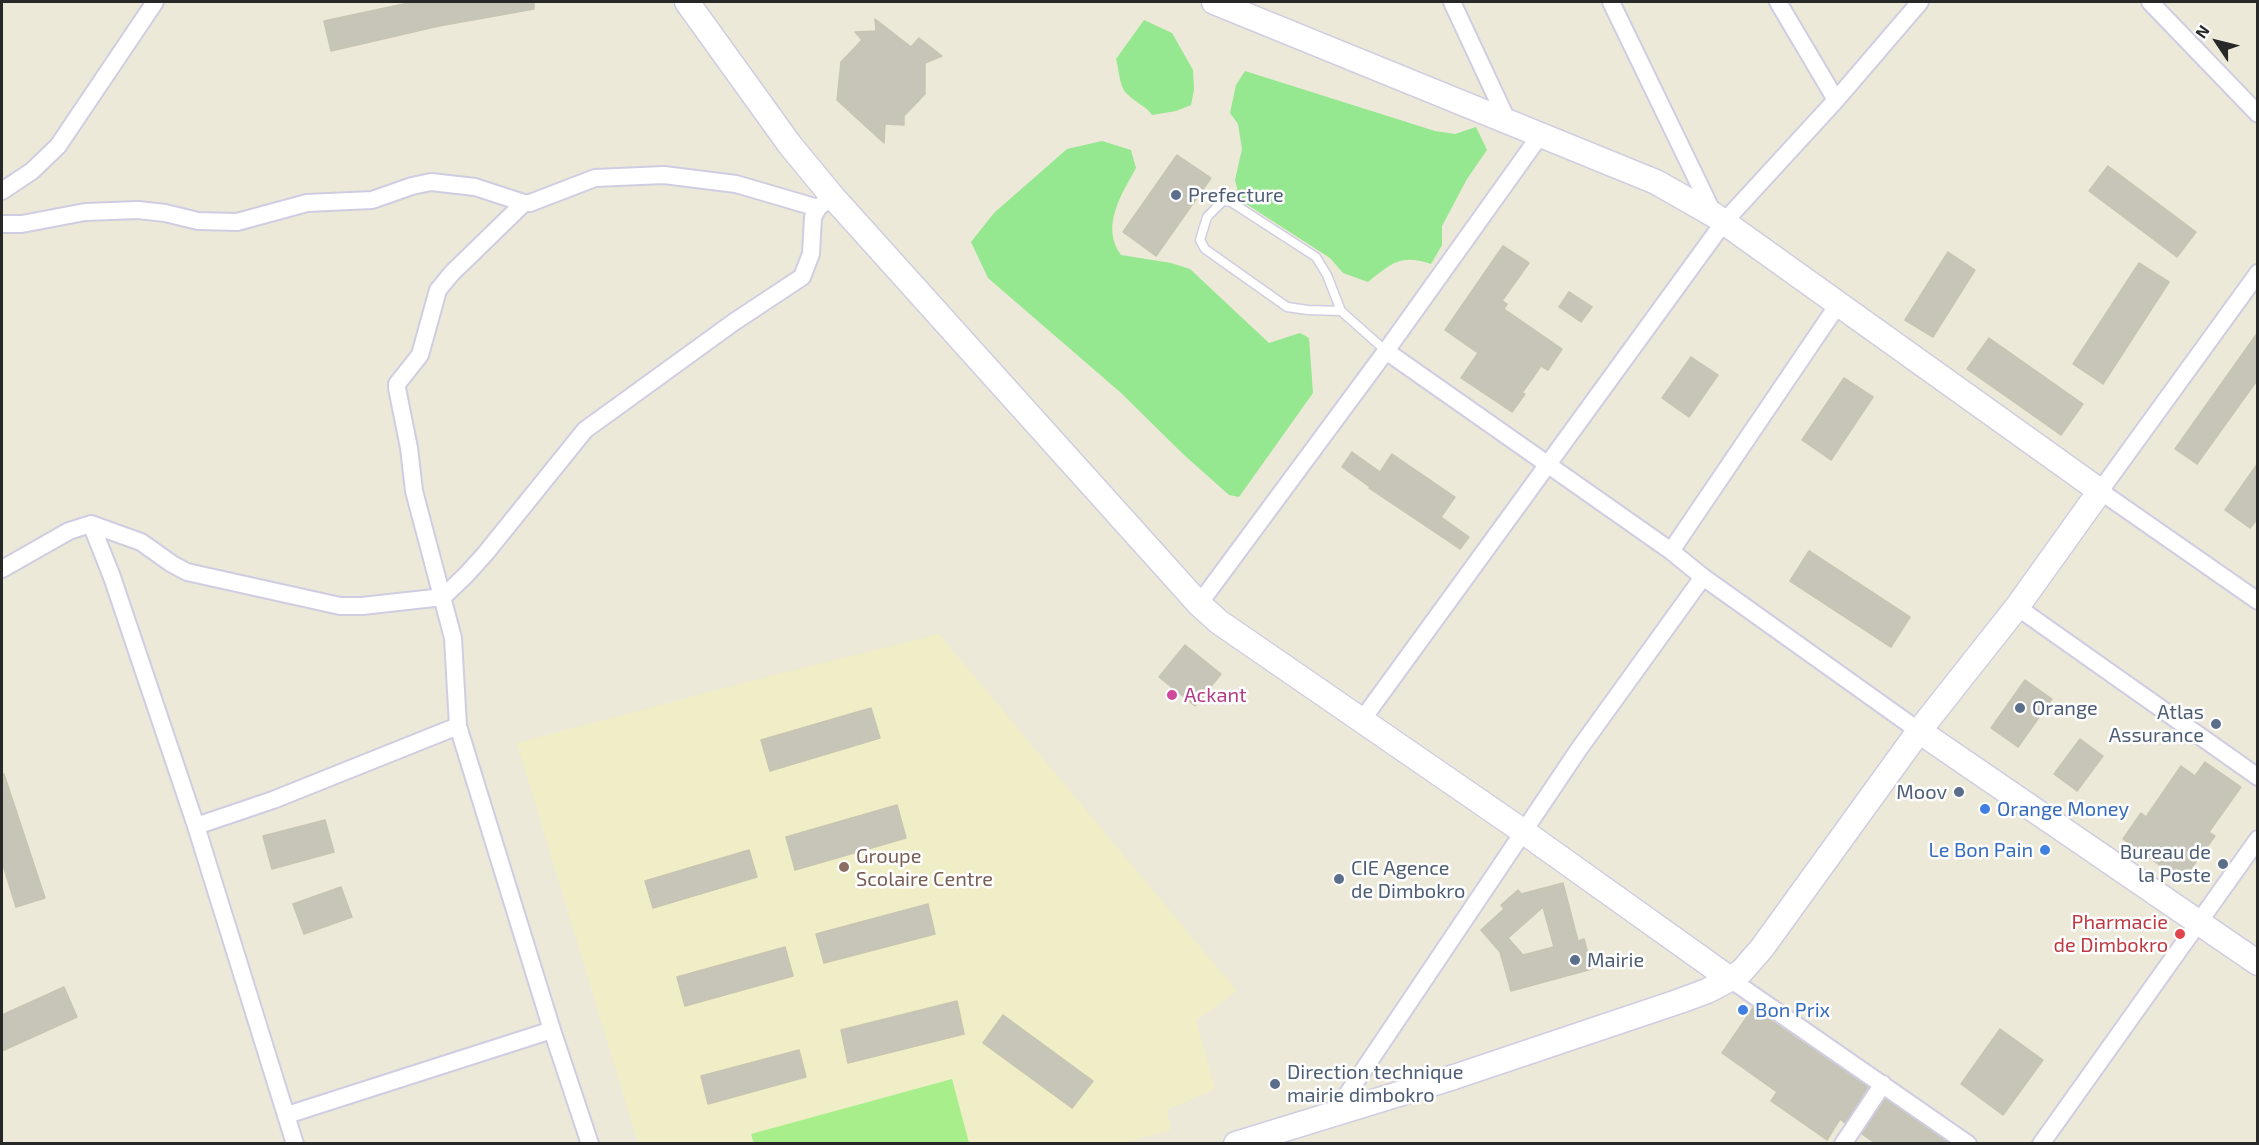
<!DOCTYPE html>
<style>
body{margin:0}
#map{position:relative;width:2259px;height:1145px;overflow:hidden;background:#ece9d8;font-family:"Exo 2",sans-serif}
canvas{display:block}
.frame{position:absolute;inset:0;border:3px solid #282828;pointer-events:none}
.north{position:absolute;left:2187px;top:12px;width:60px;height:60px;-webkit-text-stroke:4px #fff;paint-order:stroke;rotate:305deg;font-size:16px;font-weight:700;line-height:24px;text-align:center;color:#282828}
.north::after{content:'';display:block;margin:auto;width:21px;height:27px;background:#282828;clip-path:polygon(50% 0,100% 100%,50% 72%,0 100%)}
</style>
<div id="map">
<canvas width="2259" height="1145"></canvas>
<div class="frame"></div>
<div class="north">N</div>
</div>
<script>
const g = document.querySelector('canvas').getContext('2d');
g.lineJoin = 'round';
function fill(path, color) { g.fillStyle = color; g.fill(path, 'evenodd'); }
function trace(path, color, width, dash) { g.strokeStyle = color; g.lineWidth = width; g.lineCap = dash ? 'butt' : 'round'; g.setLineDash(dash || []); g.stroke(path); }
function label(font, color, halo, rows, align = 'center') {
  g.font = font + ' "Exo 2",sans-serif'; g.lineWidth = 5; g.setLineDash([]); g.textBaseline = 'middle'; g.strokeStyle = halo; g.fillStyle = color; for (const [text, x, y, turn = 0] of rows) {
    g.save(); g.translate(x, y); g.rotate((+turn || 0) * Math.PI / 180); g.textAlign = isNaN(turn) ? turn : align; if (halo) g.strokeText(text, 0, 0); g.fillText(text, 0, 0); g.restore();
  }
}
fill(new Path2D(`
 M 939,634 L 1237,991 L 1196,1020 L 1215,1089 L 1167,1110 L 1171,1130 L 1124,1143 L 638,1143 L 517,743 L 777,674 Z`), '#efeec6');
fill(new Path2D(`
 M 1144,20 L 1172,33 L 1193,70 L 1194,90 L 1191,105 L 1176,111 L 1152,115 C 1145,105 1134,102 1126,93 C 1119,85 1119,69 1116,59 Z
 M 1245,71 L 1435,131 L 1455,134 L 1476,127 L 1487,150 L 1467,179 L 1442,226 L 1442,245 L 1431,264 C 1400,254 1392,263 1368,282 L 1343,273 L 1330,258 L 1240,200 L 1235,180 L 1242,149 L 1238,124 L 1230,113 L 1236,85 Z
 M 1102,141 L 1131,150 L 1136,168 C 1122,194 1100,226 1121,255 L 1171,263 L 1190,269 L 1269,343 L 1300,333 L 1309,338 L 1313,393 L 1239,497 L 1229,495 L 1183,454 L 1120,392 L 988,278 L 971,242 L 994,213 L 1067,149 Z`), '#95e790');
fill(new Path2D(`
 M 952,1079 L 969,1143 L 754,1144 L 751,1134 Z`), '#a8ef8b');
const building = new Path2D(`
 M 413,2 L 534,2 L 534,9 L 439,26 L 331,51 L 324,21 Z
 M 875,19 L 911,47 L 919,38 L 942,56 L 925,63 L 925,94 L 904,116 L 904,125 L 885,124 L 884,143 L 837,100 L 841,62 L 862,40 L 855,32 L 876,31 Z
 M 1177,155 L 1211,178 L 1156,256 L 1123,232 Z
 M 2108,166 L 2196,232 L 2177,257 L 2089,191 Z
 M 1503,246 L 1529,263 L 1502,301 L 1507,304 L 1504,309 L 1562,349 L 1548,370 L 1541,366 L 1522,393 L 1525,394 L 1512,412 L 1461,378 L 1478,353 L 1445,330 Z
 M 1948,252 L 1975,270 L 1933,337 L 1905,320 Z
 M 2139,263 L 2169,282 L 2103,384 L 2073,364 Z
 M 1569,292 L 1592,307 L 1581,322 L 1559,307 Z
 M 2258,332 L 2258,379 L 2197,464 L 2175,449 Z
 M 1989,338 L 2083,404 L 2061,435 L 1967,369 Z
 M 1691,357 L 1718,375 L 1689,417 L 1662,398 Z
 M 1844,378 L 1873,397 L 1831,460 L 1802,440 Z
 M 1352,452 L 1380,472 L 1392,454 L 1455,497 L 1441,517 L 1469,537 L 1460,549 L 1369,488 L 1370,487 L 1342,467 Z
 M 2258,463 L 2258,518 L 2250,528 L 2225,510 Z
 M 1809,551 L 1910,617 L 1891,647 L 1790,581 Z
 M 1185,645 L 1221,674 L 1195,706 L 1159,677 Z
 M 2025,680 L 2052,699 L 2018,747 L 1991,728 Z
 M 871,708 L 880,738 L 770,771 L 761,740 Z
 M 2080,739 L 2103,756 L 2077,791 L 2054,774 Z
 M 2205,762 L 2241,787 L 2209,832 L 2215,836 L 2182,881 L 2123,839 L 2141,813 L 2146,817 L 2181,766 L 2195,776 Z
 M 2,774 L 4,774 L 45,898 L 16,907 L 2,862 Z
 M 897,805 L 906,838 L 795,870 L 786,837 Z
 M 325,820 L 334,852 L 272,869 L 263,836 Z
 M 749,850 L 757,877 L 653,908 L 645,881 Z
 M 1563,883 L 1578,941 L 1584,939 L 1592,969 L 1511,991 L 1500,952 L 1481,930 L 1504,909 L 1501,905 L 1518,890 L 1521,894 ZM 1543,907 L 1554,947 L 1523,955 L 1508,938 Z
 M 341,887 L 352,917 L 304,934 L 293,904 Z
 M 928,904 L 935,934 L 824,963 L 816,934 Z
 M 785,947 L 793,976 L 685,1006 L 677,977 Z
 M 64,987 L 77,1017 L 2,1051 L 2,1015 Z
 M 957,1001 L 964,1034 L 848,1063 L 841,1030 Z
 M 1753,1008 L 1868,1087 L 1845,1123 L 1840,1119 L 1827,1140 L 1771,1101 L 1777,1092 L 1722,1053 Z
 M 1003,1015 L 1093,1081 L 1072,1108 L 983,1043 Z
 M 2000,1029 L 2043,1060 L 2003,1115 L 1961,1084 Z
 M 799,1050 L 806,1077 L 708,1104 L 701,1076 Z
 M 1885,1099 L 1949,1143 L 1875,1143 L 1862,1134 Z`);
fill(building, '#c7c5b8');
trace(building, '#c7c5b2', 1.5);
const lane = new Path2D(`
 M 1341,311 L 1308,310 L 1287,307 L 1205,249 L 1200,240 L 1207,217 L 1223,201 L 1231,202 L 1316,257 L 1327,275 L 1341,311 L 1386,351`);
const street = new Path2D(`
 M 1452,2 L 1507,120
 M 1611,2 L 1714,215
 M 1778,2 L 1836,100
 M 2150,2 L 2258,114
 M 2,191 L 32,171 L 58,146 L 155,2
 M 524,203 L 452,273 L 438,290 L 420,355 L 397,384 L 397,388 L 409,448 L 414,491 L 453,638 L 458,726 L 552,1030 L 590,1144
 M 2,224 L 22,224 L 85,212 L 138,210 L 165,213 L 198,221 L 237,222 L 307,203 L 372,200 L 412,186 L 431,182 L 475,187 L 524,203 L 530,203 L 595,178 L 664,175 L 736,184 L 818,208
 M 2258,273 L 2100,491 L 2258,601
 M 1386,351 L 1671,551 L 1703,577 L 1919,731
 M 91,524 L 112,577 L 196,826 L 295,1144
 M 1671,551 L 1839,303
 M 2,569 L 69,531 L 91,524 L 141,542 L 172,564 L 187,572 L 340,606 L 362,606 L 443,597 L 466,575 L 485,554 L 585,430 L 734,322 L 802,277 L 811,254 L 813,217 L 818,208 L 832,196
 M 1199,604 L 1386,351 L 1541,134
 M 2017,607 L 2258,777
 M 1362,720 L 1724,222 L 1836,100 L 1920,2
 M 196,826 L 273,800 L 458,726
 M 1730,979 L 1968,1144
 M 1334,1114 L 1579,749 L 1703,577
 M 287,1115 L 552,1030
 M 1843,1144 L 1883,1084
 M 2041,1144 L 2258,839`);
const secondary = new Path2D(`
 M 687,2 L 790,145 L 832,196 L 1199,604 L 1219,622 L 1524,832 L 1730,979
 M 1214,2 L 1656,182 L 1714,215 L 2100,491 L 2017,607 L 1919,731 L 1762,948 L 1742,971 L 1730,979 L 1707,991 L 1680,1001 L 1454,1077 L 1236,1144
 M 1919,731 L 2258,963`);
trace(lane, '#d0cde2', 11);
trace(street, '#d0cde2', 20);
trace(secondary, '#d0cde2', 27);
trace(lane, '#fff', 8);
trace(street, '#fff', 16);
trace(secondary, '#fff', 24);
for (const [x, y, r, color] of [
 [1176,195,6,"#5c6f8a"],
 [1172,695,6,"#d1479c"],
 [2020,708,6,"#5c6f8a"],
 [2216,724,6,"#5c6f8a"],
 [1959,792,6,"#5c6f8a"],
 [1985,809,6,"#3f7fe0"],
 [2045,850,6,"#3f7fe0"],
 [2223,864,6,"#5c6f8a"],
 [844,867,6,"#8d6e63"],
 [1339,879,6,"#5c6f8a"],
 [2180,934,6,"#e0444e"],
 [1575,960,6,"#5c6f8a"],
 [1743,1010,6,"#3f7fe0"],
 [1275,1084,6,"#5c6f8a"]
]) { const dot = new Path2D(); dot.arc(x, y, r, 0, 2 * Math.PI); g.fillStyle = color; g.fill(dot); trace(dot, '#fff', 2); }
label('20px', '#4e5e75', '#fff', [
 ["Prefecture",1188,195],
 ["Orange",2032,708],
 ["Atlas",2204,712,"right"],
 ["Assurance",2204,735,"right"],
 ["Moov",1947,792,"right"],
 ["Bureau de",2211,852,"right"],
 ["la Poste",2211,875,"right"],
 ["CIE Agence",1351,868],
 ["de Dimbokro",1351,891],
 ["Mairie",1587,960],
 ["Direction technique",1287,1072],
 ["mairie dimbokro",1287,1095]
], 'left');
label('20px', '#b23c85', '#fff', [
 ["Ackant",1184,695]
], 'left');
label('20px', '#366cbe', '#fff', [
 ["Orange Money",1997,809],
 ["Le Bon Pain",2033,850,"right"],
 ["Bon Prix",1755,1010]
], 'left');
label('20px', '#785e54', '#fff', [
 ["Groupe",856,856],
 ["Scolaire Centre",856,879]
], 'left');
label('20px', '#be3a42', '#fff', [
 ["Pharmacie",2168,922],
 ["de Dimbokro",2168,945]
], 'right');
</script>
